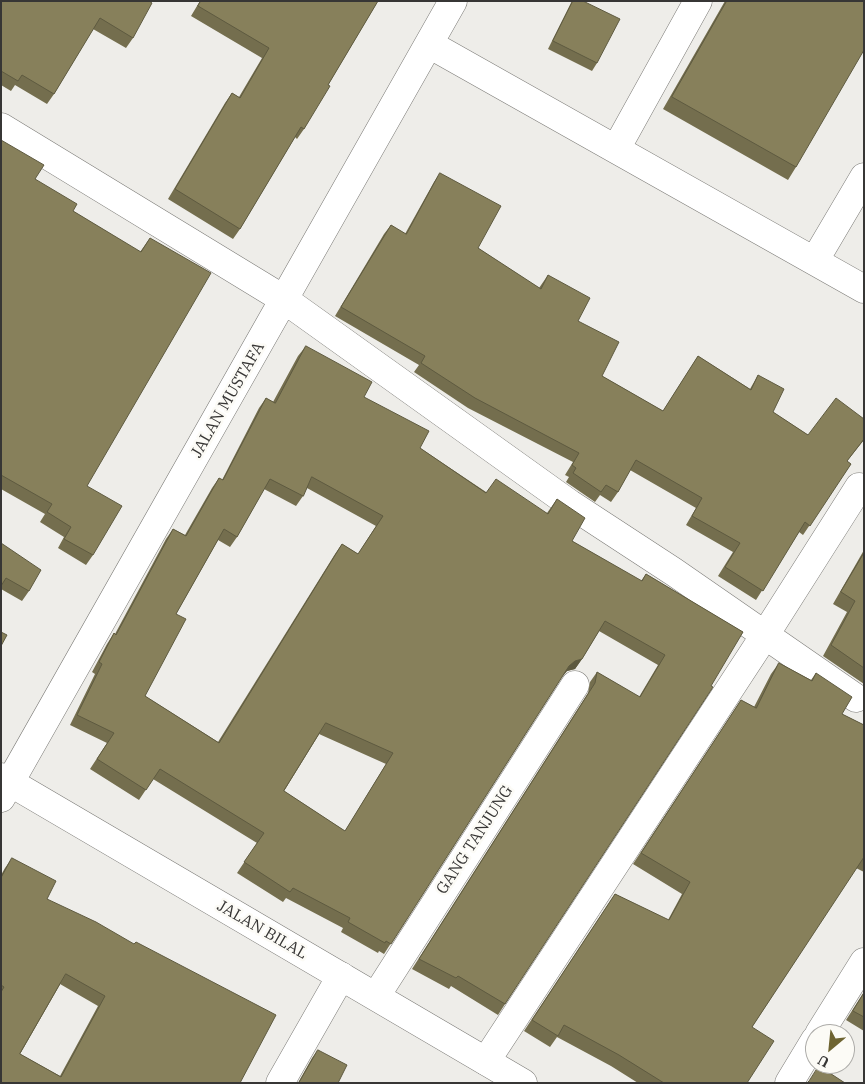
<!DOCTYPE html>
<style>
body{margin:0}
#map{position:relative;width:865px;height:1084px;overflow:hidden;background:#eeede9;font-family:"IBM Plex Serif",serif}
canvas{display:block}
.frame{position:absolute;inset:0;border:2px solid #373635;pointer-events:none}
.north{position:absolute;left:805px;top:1024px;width:50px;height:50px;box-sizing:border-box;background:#fcfbf6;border:1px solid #adaca9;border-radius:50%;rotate:208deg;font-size:14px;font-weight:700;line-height:20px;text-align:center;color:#373635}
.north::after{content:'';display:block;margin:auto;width:18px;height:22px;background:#6e6431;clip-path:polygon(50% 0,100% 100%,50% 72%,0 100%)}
</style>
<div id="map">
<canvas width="865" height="1084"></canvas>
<div class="frame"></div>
<div class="north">U</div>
</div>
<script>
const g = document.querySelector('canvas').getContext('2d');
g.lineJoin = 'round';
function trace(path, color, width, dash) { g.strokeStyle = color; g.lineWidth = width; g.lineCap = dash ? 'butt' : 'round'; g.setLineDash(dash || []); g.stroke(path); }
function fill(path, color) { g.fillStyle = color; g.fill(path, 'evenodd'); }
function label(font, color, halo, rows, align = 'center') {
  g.font = font + ' "IBM Plex Serif",serif'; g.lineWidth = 5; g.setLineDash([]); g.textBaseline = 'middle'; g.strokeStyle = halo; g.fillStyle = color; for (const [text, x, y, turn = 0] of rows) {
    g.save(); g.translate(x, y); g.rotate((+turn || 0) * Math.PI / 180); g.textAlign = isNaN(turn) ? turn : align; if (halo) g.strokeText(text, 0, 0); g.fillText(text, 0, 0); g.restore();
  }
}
const minor = new Path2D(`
 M 429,44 L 864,289
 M 1,127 L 285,300 L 570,504 L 674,572 L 856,698
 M 616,149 L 698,1
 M 815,260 L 864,177
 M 1,798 L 453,1
 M 376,996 L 575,685
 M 819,1034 L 864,962
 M 486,1061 L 765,635 L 859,487
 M 280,1083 L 341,976
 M 789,1083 L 815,1040`);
const major = new Path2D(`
 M 1,777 L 523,1083`);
trace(minor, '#7b7a76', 29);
trace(major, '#7b7a76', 29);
trace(minor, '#fff', 28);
trace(major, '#fff', 28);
fill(new Path2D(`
 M 1,1 L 149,1 L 133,38 L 126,48 L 93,29 L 54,94 L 47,104 L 15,85 L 11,91 L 1,85 Z
 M 200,1 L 378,1 L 328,85 L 304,129 L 297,139 L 295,137 L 240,229 L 233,239 L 168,199 L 225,103 L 232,93 L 239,97 L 262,58 L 191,16 Z
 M 572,1 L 583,1 L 597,63 L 592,71 L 548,49 Z
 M 725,1 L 864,1 L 796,167 L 788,180 L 663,109 Z
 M 1,140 L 35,179 L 73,211 L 140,252 L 150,238 L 87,486 L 93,555 L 86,565 L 58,548 L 64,537 L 40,522 L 45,514 L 1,489 Z
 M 440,173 L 478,248 L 539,288 L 548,275 L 578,321 L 602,376 L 663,411 L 698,356 L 750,389 L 758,375 L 773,412 L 808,435 L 864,440 L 847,461 L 851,464 L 803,535 L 799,532 L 756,600 L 718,576 L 733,552 L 686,525 L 696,508 L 630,470 L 618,492 L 611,502 L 600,495 L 595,502 L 566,482 L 569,477 L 565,475 L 573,462 L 468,408 L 414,372 L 419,365 L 335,316 L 384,234 L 391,225 L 405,234 L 434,182 Z
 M 306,346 L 364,397 L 420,448 L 486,492 L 547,513 L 557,499 L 572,541 L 641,581 L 646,574 L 743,632 L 498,1015 L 451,986 L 449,989 L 412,969 L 588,693 L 590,682 L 597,672 L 639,697 L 658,665 L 599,631 L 582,659 L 575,669 L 567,671 L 563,675 L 384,954 L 379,951 L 378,953 L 341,932 L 343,928 L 286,898 L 283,902 L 237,873 L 257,843 L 153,779 L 139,800 L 90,769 L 107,743 L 70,725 L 95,674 L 92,672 L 107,644 L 114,633 L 115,634 L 166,539 L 173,529 L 185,535 L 212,488 L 219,478 L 222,480 L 259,408 L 266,398 L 273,402 L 298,356 ZM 307,488 L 376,526 L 358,554 L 342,544 L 335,554 L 218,742 L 145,696 L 176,614 L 218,540 L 230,547 L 237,537 L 264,489 L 296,506 L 303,496 ZM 319,734 L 386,764 L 345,831 L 284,791 Z
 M 1,543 L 29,591 L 22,601 L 1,589 Z
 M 864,550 L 864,684 L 823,656 L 847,612 L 833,604 Z
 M 779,663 L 811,680 L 816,673 L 842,714 L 864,725 L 864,872 L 856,868 L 752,1027 L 747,1083 L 638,1083 L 611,1066 L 557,1037 L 550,1047 L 524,1031 L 615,894 L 668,920 L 682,894 L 633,864 L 741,700 L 754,707 L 771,674 Z
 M 12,858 L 47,899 L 240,1083 L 1,1083 L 1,875 L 5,868 ZM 60,984 L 98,1006 L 60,1076 L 20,1054 Z
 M 864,992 L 864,1031 L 846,1020 Z
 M 318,1050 L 338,1083 L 298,1083 L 312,1058 Z`), '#746e4e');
fill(new Path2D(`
 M 582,659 L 575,669 L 567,671 L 562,677 L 569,666 L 575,661 Z`), '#5e5a40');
const building = new Path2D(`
 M 1,1 L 149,1 L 152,3 L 133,38 L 100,18 L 54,94 L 22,75 L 18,81 L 1,71 Z
 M 201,1 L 378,1 L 328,85 L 330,86 L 304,129 L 301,127 L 240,229 L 175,189 L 232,93 L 240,98 L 269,48 L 198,6 Z
 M 573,1 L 583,1 L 620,19 L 597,63 L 553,41 Z
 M 727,1 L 864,1 L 864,50 L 796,167 L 672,97 Z
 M 1,140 L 44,165 L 35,179 L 77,204 L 73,211 L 141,252 L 150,238 L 211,273 L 87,486 L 122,506 L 93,555 L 64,539 L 71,527 L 47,512 L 52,504 L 1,475 Z
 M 440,173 L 501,206 L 478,248 L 541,289 L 548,275 L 590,298 L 578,321 L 619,342 L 602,376 L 663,411 L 698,356 L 751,390 L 758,375 L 784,389 L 773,412 L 808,435 L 836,398 L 864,419 L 864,439 L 847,461 L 851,464 L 810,526 L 805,522 L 763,591 L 725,567 L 740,543 L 692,516 L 702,498 L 636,460 L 618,492 L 606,485 L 601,492 L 573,473 L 576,468 L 572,465 L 579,453 L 475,398 L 421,363 L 425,356 L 341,307 L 391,225 L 406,234 Z
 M 306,346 L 372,382 L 364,397 L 429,431 L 420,448 L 486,493 L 496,479 L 548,514 L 557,499 L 585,518 L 572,541 L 642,581 L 646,574 L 743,632 L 711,686 L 713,687 L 505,1004 L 458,976 L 456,978 L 419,959 L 595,683 L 597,672 L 640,697 L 665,655 L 605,621 L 582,659 L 575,661 L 569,666 L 391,944 L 386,941 L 385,943 L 348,922 L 350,918 L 293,888 L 290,892 L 244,862 L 264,833 L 160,769 L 146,790 L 97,759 L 114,733 L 77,715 L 102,664 L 99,662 L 114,633 L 116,635 L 173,529 L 186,536 L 219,478 L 223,480 L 266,398 L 275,403 ZM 312,477 L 383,516 L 358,554 L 342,544 L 219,743 L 145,696 L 186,619 L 176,614 L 224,529 L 237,537 L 270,479 L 303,496 ZM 326,723 L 393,753 L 345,831 L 284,791 Z
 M 1,543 L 41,570 L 29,591 L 6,578 L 1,586 Z
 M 864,553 L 864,668 L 831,645 L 855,601 L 841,592 Z
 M 1,632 L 7,635 L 1,646 Z
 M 779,663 L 812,681 L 816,673 L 852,697 L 842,714 L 864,725 L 864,857 L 752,1027 L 774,1041 L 747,1083 L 664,1083 L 619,1055 L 564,1025 L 558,1036 L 532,1020 L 615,894 L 669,920 L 690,882 L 641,853 L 741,700 L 756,708 Z
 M 12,858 L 56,881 L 47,899 L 96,922 L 134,944 L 136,942 L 276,1015 L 240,1083 L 1,1083 L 1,992 L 4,987 L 1,985 L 1,878 ZM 66,974 L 105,996 L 61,1077 L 20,1054 Z
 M 864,993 L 864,1017 L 853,1011 Z
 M 318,1050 L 347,1065 L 338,1083 L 299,1083 Z
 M 819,1066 L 845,1083 L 807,1083 L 809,1081 Z`);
fill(building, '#87805b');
trace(building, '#5e5a40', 1);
label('16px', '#373635', '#fcfbf6', [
 ["JALAN MUSTAFA",228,400,-60],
 ["GANG TANJUNG",475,840,-57],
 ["JALAN BILAL",262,930,30]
]);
</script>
